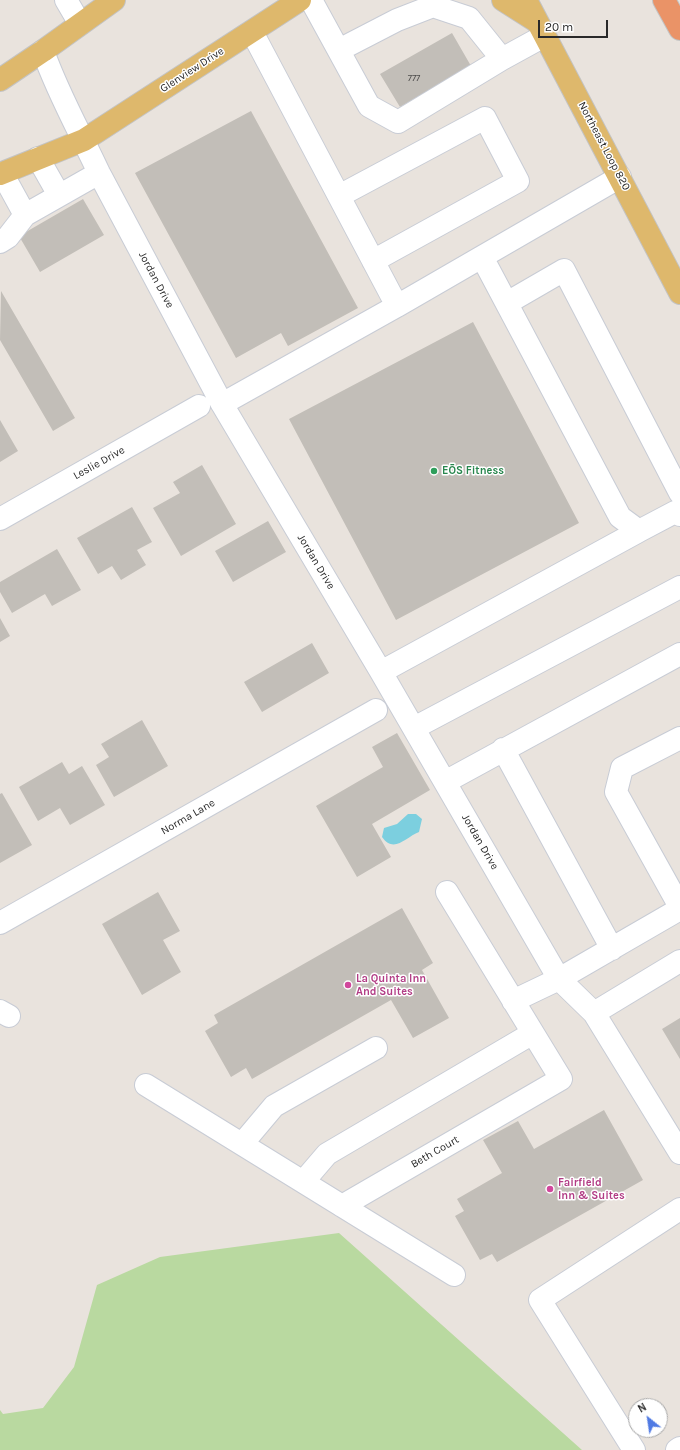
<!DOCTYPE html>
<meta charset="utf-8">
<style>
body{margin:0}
#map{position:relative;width:680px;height:1450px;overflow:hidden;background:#e9e3dd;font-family:Karla,sans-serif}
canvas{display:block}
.north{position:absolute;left:628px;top:1398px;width:40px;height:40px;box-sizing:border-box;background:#fff;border:1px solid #a9a9a9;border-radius:50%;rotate:330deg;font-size:11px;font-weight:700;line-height:16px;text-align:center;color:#292929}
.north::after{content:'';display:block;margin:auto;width:14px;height:18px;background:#507ae3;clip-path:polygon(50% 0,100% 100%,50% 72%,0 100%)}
.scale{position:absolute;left:538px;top:20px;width:70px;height:18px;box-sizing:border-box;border:2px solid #292929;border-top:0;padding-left:5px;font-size:12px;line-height:14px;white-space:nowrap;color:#292929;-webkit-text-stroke:3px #fff;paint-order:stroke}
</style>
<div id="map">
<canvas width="680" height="1450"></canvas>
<div class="north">N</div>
<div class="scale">20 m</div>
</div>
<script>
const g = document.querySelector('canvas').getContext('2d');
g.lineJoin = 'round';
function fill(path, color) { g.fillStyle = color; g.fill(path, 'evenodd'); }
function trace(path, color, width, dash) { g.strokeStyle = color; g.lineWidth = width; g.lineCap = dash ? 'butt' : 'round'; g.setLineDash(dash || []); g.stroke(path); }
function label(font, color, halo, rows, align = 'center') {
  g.font = font + ' Karla,sans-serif'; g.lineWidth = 3; g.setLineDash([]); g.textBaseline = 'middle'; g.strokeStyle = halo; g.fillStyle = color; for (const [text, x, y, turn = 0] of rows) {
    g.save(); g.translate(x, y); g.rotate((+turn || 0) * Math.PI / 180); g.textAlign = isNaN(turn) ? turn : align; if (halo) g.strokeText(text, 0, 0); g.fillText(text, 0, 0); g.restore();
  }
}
fill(new Path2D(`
 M 339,1233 L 582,1450 L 0,1450 L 0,1410 L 3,1414 L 43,1408 L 74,1367 L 97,1285 L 160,1257 Z`), '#b9d9a0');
fill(new Path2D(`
 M 408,814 L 416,814 L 422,819 L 419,832 C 406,837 394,854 382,837 L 384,828 L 397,824 Z`), '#7ccfdf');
fill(new Path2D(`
 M 452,33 L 471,66 L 400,107 L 380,74 Z
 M 251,111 L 358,308 L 288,346 L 281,333 L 236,358 L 135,173 Z
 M 83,199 L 104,235 L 40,272 L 19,236 Z
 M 1,291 L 75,418 L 53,431 L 0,340 Z
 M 473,322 L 579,523 L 396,620 L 289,419 Z
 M 0,420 L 18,451 L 0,462 Z
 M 202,465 L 236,524 L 181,556 L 153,508 L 180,493 L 173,482 Z
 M 132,507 L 152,542 L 137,550 L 146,565 L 121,580 L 112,566 L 98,574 L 77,538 Z
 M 268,521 L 286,552 L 233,582 L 215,551 Z
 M 57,549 L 81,590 L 52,606 L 45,594 L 12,613 L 0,592 L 0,582 Z
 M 0,618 L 10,636 L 0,642 Z
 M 312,643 L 329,673 L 262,712 L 244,682 Z
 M 142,720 L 168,766 L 114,797 L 96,765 L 109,757 L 101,744 Z
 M 397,733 L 430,790 L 372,824 L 391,857 L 357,877 L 316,806 L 383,767 L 372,747 Z
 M 62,762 L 69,774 L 82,766 L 105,805 L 70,825 L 60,808 L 38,821 L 19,787 Z
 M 2,793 L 32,845 L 0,863 L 0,794 Z
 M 158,892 L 180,931 L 163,940 L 181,972 L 142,995 L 102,924 Z
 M 402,908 L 433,963 L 422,970 L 449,1018 L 413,1038 L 391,1000 L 252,1079 L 246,1068 L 231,1077 L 205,1031 L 218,1023 L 214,1015 Z
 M 680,1018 L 680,1059 L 662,1029 Z
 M 604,1110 L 643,1180 L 497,1262 L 492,1254 L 480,1260 L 455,1216 L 464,1211 L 457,1199 L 502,1173 L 483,1140 L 518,1121 L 534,1149 Z`), '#c2beb8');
const minor = new Path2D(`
 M 66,0 L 80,24
 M 311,0 L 369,106 L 398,122 L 502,59 L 544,36
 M 252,32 L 397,306 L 620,177
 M 339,50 L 397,20 L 433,6 L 469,18 L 502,59
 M 43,51 C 58,94 80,132 99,173 L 222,404 L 381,672 L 559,979 L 594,1013
 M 38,158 L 59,195
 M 2,173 L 25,215
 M 339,196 L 485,118 L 518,181 L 373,261
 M 0,242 L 8,237 L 25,215 L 99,173
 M 482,257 L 620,517 L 639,531 L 675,512 L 680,515
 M 507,303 L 564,270 L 680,493
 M 222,404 L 397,306
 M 0,519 L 199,406
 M 381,672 L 639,531
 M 414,728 L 680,587
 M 680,738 L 622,768 L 616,792 L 680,907
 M 503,749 L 612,949
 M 445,782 L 680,654
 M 0,923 L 376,710
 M 680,961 L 594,1013 L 680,1153
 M 513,1001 L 559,979 L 680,909
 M 0,1011 L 9,1016
 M 146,1085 L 454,1275
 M 242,1144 L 274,1106 L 376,1048
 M 303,1182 L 327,1154 L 533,1033
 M 342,1206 L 561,1079 L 447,892
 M 634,1450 L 540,1300 L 680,1209
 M 677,1450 L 680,1448`);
const major = new Path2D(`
 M 503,0 L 536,21
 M 526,0 L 680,293
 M 0,80 L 43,51 L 114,0
 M 0,174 L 84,140 L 300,0`);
const highway = new Path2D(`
 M 664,0 L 680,29`);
trace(minor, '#c8ccd5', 24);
trace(major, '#c3c3c3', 24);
trace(highway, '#c3c3c3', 24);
trace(minor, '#fff', 22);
trace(major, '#deb86c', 22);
trace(highway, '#ea9367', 22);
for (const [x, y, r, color] of [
 [434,471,4,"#2e9e5b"],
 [348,985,4,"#d1479c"],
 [550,1189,4,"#d1479c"]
]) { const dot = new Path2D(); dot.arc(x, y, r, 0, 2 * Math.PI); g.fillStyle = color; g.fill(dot); trace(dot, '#fff', 1.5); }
label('9px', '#4f4e4d', null, [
 ["777",414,78]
]);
label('11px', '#292929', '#fff', [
 ["Glenview Drive",192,70,-33],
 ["Northeast Loop 820",604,146,62],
 ["Jordan Drive",156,280,62],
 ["Leslie Drive",99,463,-29],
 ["Jordan Drive",316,562,59],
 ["Norma Lane",188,817,-30],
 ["Jordan Drive",480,842,60],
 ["Beth Court",435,1152,-30]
]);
label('bold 11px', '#27864d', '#fff', [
 ["EŌS Fitness",442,471]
], 'left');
label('bold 11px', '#b23c85', '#fff', [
 ["La Quinta Inn",356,979],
 ["And Suites",356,992],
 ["Fairfield",558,1183],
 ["Inn & Suites",558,1196]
], 'left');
</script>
